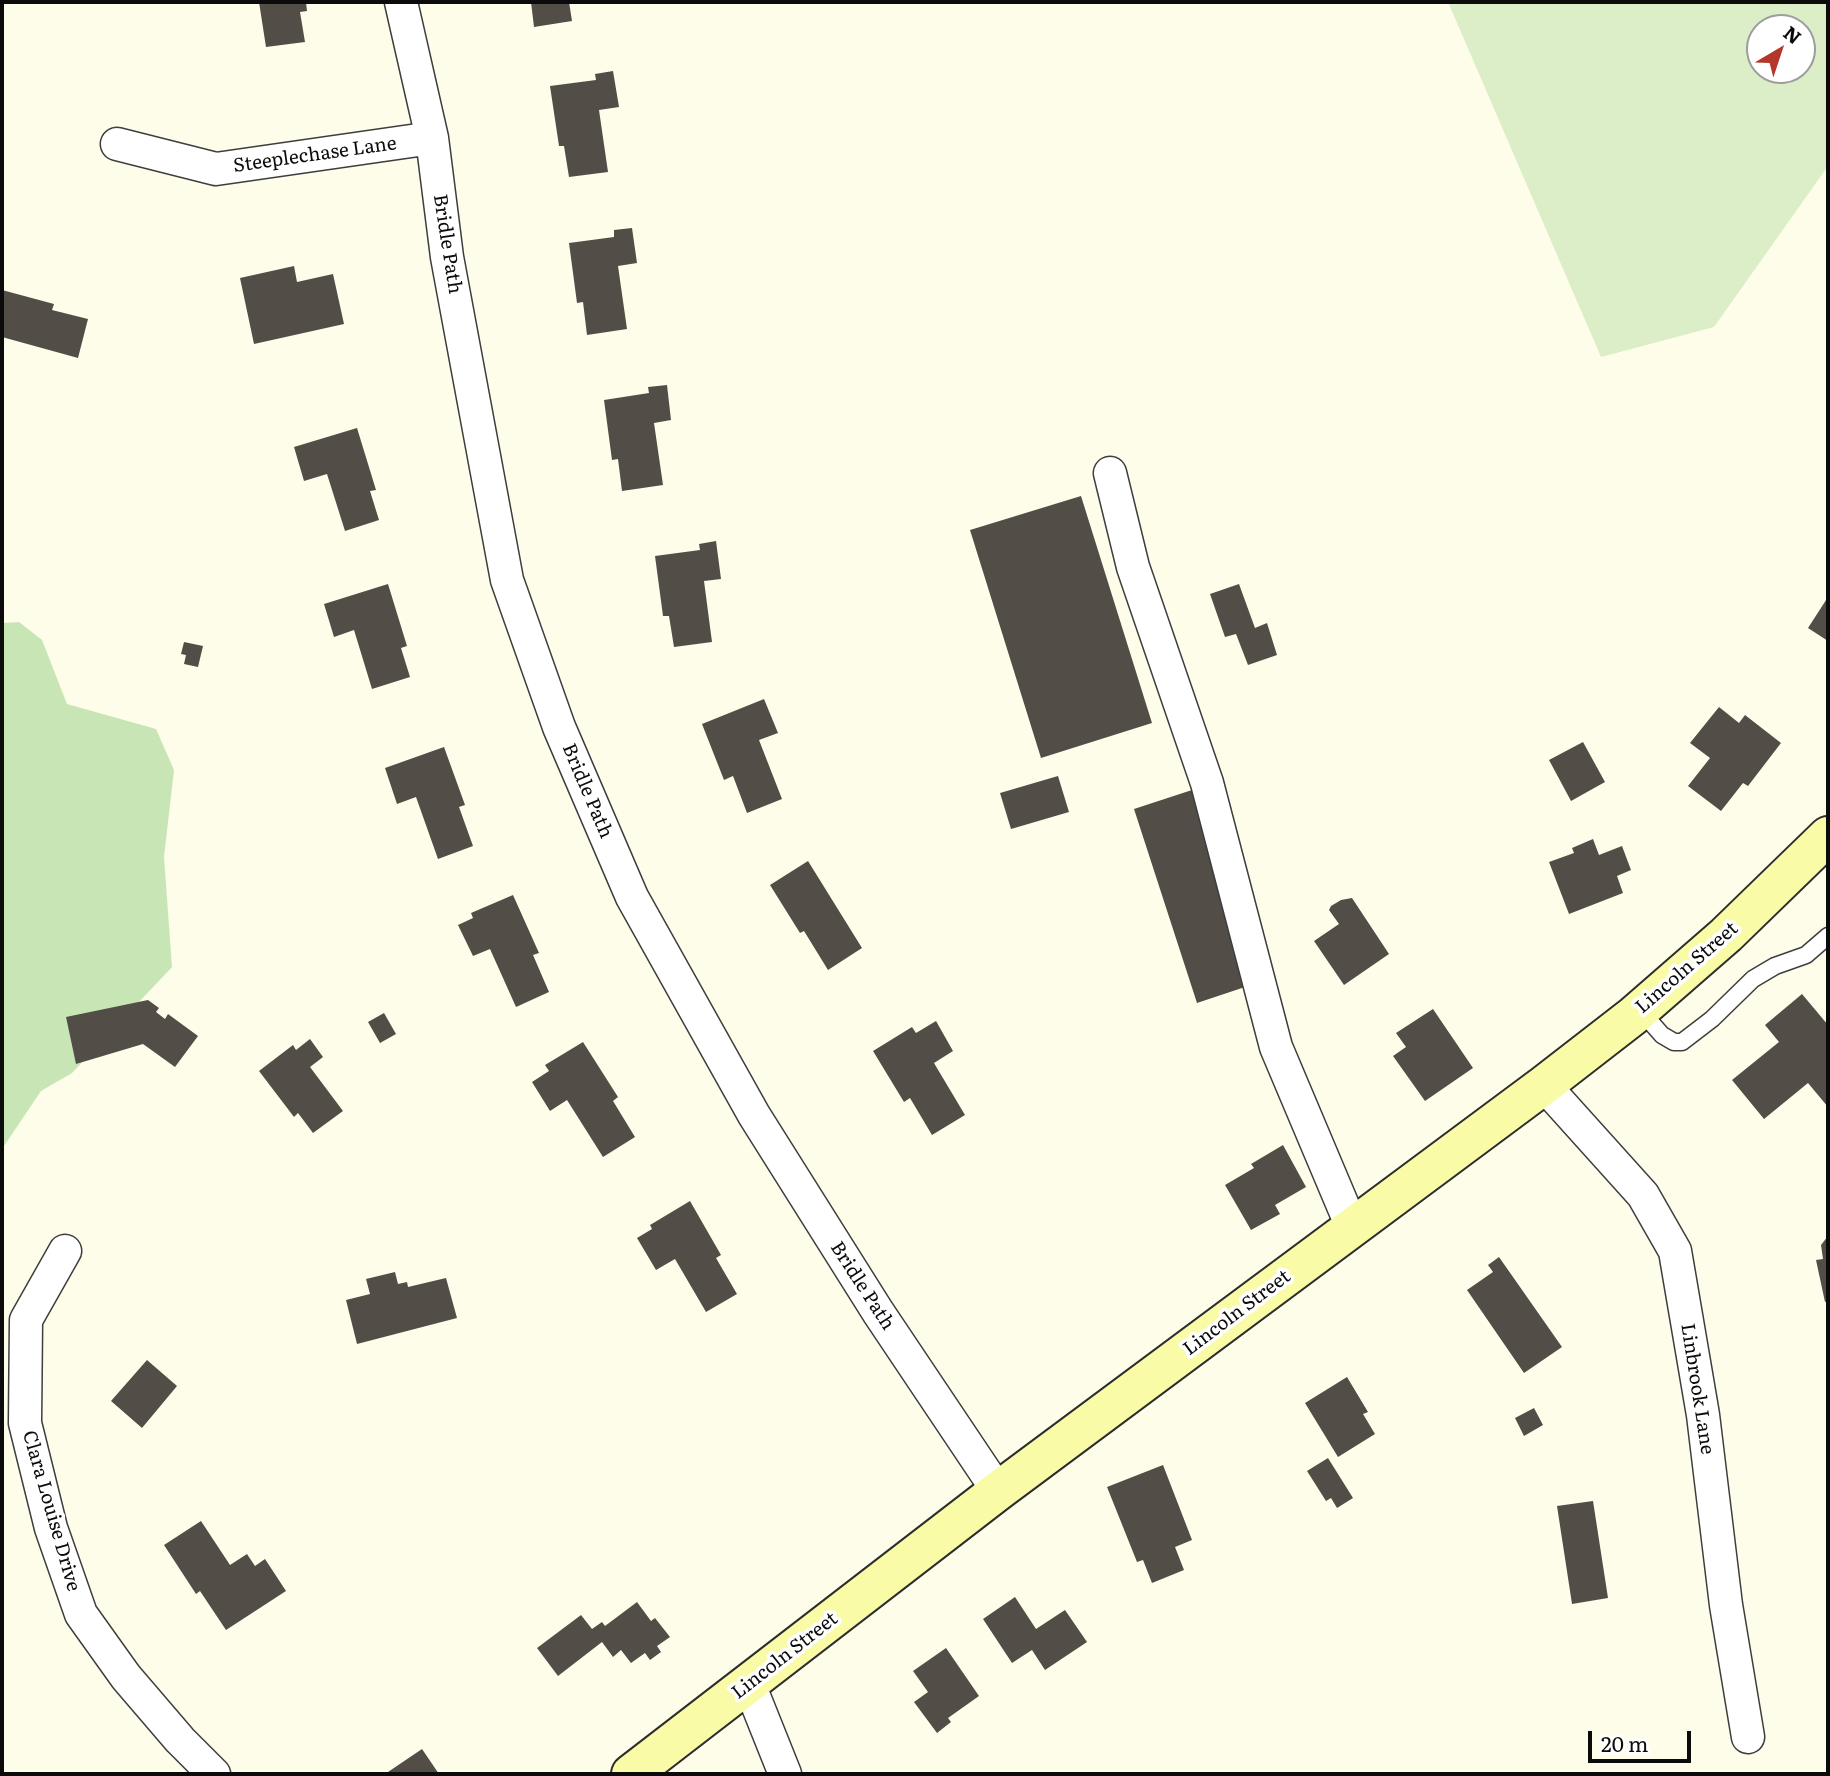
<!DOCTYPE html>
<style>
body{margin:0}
#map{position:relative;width:1830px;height:1776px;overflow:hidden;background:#fefde9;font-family:Literata,serif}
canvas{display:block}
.frame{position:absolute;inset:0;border:4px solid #0b0b0b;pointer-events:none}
.north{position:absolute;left:1746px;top:14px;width:70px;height:70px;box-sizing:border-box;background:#fff;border:2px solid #9d9d9d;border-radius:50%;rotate:39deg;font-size:19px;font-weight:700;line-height:28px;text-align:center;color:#0b0b0b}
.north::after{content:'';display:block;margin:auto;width:24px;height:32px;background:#b3372a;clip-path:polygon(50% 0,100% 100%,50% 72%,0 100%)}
.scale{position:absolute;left:1588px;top:1731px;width:103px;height:32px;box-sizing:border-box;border:4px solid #0b0b0b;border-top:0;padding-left:9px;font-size:21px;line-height:24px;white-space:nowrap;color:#0b0b0b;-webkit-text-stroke:5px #fff;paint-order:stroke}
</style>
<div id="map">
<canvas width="1830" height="1776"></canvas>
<div class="frame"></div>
<div class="north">N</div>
<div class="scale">20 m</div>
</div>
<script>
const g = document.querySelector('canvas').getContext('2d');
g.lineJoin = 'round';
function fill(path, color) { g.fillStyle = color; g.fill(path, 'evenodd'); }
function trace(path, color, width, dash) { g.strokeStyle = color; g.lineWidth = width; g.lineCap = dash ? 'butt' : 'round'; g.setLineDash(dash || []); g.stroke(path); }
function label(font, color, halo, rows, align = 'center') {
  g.font = font + ' Literata,serif'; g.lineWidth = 7; g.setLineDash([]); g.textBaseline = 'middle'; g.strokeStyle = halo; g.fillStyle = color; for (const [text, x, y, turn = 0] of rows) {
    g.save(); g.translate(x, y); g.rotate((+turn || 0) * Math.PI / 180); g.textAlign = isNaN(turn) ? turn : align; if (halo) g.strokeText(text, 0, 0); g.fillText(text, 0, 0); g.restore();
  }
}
fill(new Path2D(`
 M 19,622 L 42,640 L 67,704 L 156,729 L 174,770 L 164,857 L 172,967 L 72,1073 L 41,1091 L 2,1149 L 2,623 Z`), '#c8e6b5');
fill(new Path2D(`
 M 1448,2 L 1828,2 L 1828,166 L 1714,327 L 1601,357 ZM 1760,28 L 1802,28 L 1802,70 L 1760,70 Z`), '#dbeec7');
fill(new Path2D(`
 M 259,2 L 306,2 L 307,11 L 300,12 L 305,42 L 266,47 Z
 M 531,2 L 569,2 L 572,21 L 534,27 Z
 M 613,71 L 619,107 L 599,110 L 608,172 L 569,177 L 564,146 L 559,146 L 550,86 L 596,80 L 595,74 Z
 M 632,228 L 637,263 L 618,266 L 627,329 L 587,335 L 583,302 L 577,303 L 569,243 L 614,237 L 614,230 Z
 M 294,266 L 297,282 L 333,274 L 344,324 L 254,344 L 240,278 Z
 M 2,290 L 54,304 L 52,310 L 88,319 L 78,358 L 2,337 Z
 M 667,385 L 671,420 L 654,423 L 663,485 L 622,491 L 618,459 L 612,460 L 604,400 L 649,393 L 648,387 Z
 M 357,428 L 376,490 L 370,491 L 379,520 L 345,531 L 327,474 L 304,481 L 294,447 Z
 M 1081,496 L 1152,723 L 1041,758 L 970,530 Z
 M 716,541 L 721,579 L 704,581 L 712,642 L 674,647 L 669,616 L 663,616 L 655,556 L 700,550 L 699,544 Z
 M 388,584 L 407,646 L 401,648 L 410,677 L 372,689 L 354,630 L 334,637 L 324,604 Z
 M 1239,584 L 1255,628 L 1267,623 L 1277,655 L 1248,665 L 1236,634 L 1225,637 L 1210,594 Z
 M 1828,597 L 1828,641 L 1808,628 Z
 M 184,642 L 203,646 L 198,667 L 184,664 L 186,655 L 181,654 Z
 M 764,699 L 778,733 L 759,740 L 782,799 L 747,813 L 733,776 L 724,780 L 702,724 Z
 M 1719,707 L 1739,723 L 1745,715 L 1781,743 L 1748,786 L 1743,783 L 1721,811 L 1688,786 L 1710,758 L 1690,743 Z
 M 1583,742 L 1605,782 L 1571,801 L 1549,760 Z
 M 444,747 L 465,805 L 459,807 L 473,846 L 438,859 L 416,797 L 397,804 L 385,768 Z
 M 1058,776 L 1069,812 L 1011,829 L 1000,793 Z
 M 1192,790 L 1254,984 L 1197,1003 L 1134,809 Z
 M 1593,839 L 1599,855 L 1622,846 L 1631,870 L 1617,876 L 1623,893 L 1569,914 L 1549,862 L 1574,853 L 1572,848 Z
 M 808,861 L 862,948 L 828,970 L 804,931 L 800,933 L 770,885 Z
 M 513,895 L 539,953 L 533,955 L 549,992 L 516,1007 L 490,949 L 473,956 L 458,925 L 473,918 L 471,913 Z
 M 1352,898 L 1389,954 L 1344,985 L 1314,941 L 1339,924 L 1329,910 L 1331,906 L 1341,900 Z
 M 1802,994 L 1828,1025 L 1828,1107 L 1808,1083 L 1764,1119 L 1732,1080 L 1779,1042 L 1765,1025 Z
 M 148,1000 L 159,1008 L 156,1012 L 165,1019 L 168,1014 L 198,1036 L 175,1067 L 143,1044 L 76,1064 L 66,1017 Z
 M 1433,1009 L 1473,1068 L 1425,1101 L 1393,1056 L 1406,1047 L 1396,1033 Z
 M 384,1013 L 396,1034 L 380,1043 L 368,1022 Z
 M 936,1021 L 953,1051 L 934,1063 L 965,1115 L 932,1135 L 910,1098 L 904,1102 L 873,1051 L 912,1027 L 916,1033 Z
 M 310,1039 L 323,1057 L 310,1067 L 343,1111 L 313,1133 L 298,1113 L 294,1117 L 259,1071 L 293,1045 L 296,1050 Z
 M 583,1042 L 618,1097 L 613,1101 L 635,1137 L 603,1157 L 567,1100 L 550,1111 L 532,1082 L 549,1071 L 545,1065 Z
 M 1283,1145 L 1306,1187 L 1275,1205 L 1280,1214 L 1251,1230 L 1225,1185 L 1254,1168 L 1251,1164 Z
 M 690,1201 L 721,1255 L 716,1258 L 737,1294 L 706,1312 L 675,1259 L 656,1270 L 637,1238 L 652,1229 L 650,1225 Z
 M 1828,1236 L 1828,1301 L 1825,1302 L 1816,1260 L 1823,1259 L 1821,1245 Z
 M 1499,1257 L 1562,1347 L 1524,1373 L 1467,1290 L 1493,1272 L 1488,1265 Z
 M 395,1272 L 398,1284 L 407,1282 L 408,1287 L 446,1278 L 457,1318 L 357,1344 L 346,1300 L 370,1294 L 366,1279 Z
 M 147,1360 L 177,1386 L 142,1428 L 111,1401 Z
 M 1347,1377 L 1368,1412 L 1363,1414 L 1375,1434 L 1338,1457 L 1305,1403 Z
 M 1534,1408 L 1543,1425 L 1524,1436 L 1515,1418 Z
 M 1328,1458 L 1353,1498 L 1337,1508 L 1331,1498 L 1326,1501 L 1307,1471 Z
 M 1163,1465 L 1192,1540 L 1175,1547 L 1184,1570 L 1152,1583 L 1143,1560 L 1137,1562 L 1107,1487 Z
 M 1593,1501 L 1608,1598 L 1572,1604 L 1557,1506 Z
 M 201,1521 L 230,1565 L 247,1554 L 255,1566 L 265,1559 L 286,1591 L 226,1630 L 200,1591 L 196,1594 L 164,1545 Z
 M 1015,1597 L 1036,1629 L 1065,1610 L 1087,1642 L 1045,1670 L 1032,1650 L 1012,1663 L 983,1619 Z
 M 637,1602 L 651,1621 L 655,1618 L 670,1637 L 657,1646 L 661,1652 L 650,1660 L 645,1653 L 631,1663 L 621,1650 L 613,1657 L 602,1642 L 558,1676 L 537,1648 L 581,1615 L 592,1629 L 602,1622 L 605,1626 Z
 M 946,1648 L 979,1696 L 948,1718 L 951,1722 L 937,1733 L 914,1702 L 928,1692 L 913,1671 Z
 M 422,1749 L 439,1774 L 385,1774 Z`), '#534d48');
const lane = new Path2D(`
 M 1640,1010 L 1662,1035 L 1674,1042 L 1682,1042 L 1712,1019 L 1753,979 L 1775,966 L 1806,955 L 1828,936`);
const street = new Path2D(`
 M 401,2 L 432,138 L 447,257 L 507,580 L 559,727 L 632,897 L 754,1115 L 878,1312 L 998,1491
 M 117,144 L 216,169 L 432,138
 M 1110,473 L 1133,567 L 1207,783 L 1276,1047 L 1352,1227
 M 1544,1085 L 1643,1195 L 1675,1251 L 1703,1415 L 1726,1605 L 1748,1737
 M 65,1251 L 26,1320 L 25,1423 L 51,1528 L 81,1614 L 126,1677 L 180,1740 L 214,1774
 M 749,1684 L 785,1774`);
const secondary = new Path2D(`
 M 631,1774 L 998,1491 L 1544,1085 L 1633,1016 L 1726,935 L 1828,836`);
trace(lane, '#3e3e3e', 19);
trace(street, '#3e3e3e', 35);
trace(secondary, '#2d2d2d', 42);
trace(lane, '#fff', 16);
trace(street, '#fff', 32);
trace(secondary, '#f9fba7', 38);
label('19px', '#0b0b0b', '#fff', [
 ["Steeplechase Lane",315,155,-8],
 ["Bridle Path",447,244,81],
 ["Bridle Path",587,791,67],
 ["Lincoln Street",1687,968,-41],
 ["Bridle Path",862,1286,57],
 ["Lincoln Street",1237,1313,-37],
 ["Linbrook Lane",1697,1389,81],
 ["Clara Louise Drive",51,1511,74],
 ["Lincoln Street",785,1656,-38]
]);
</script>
